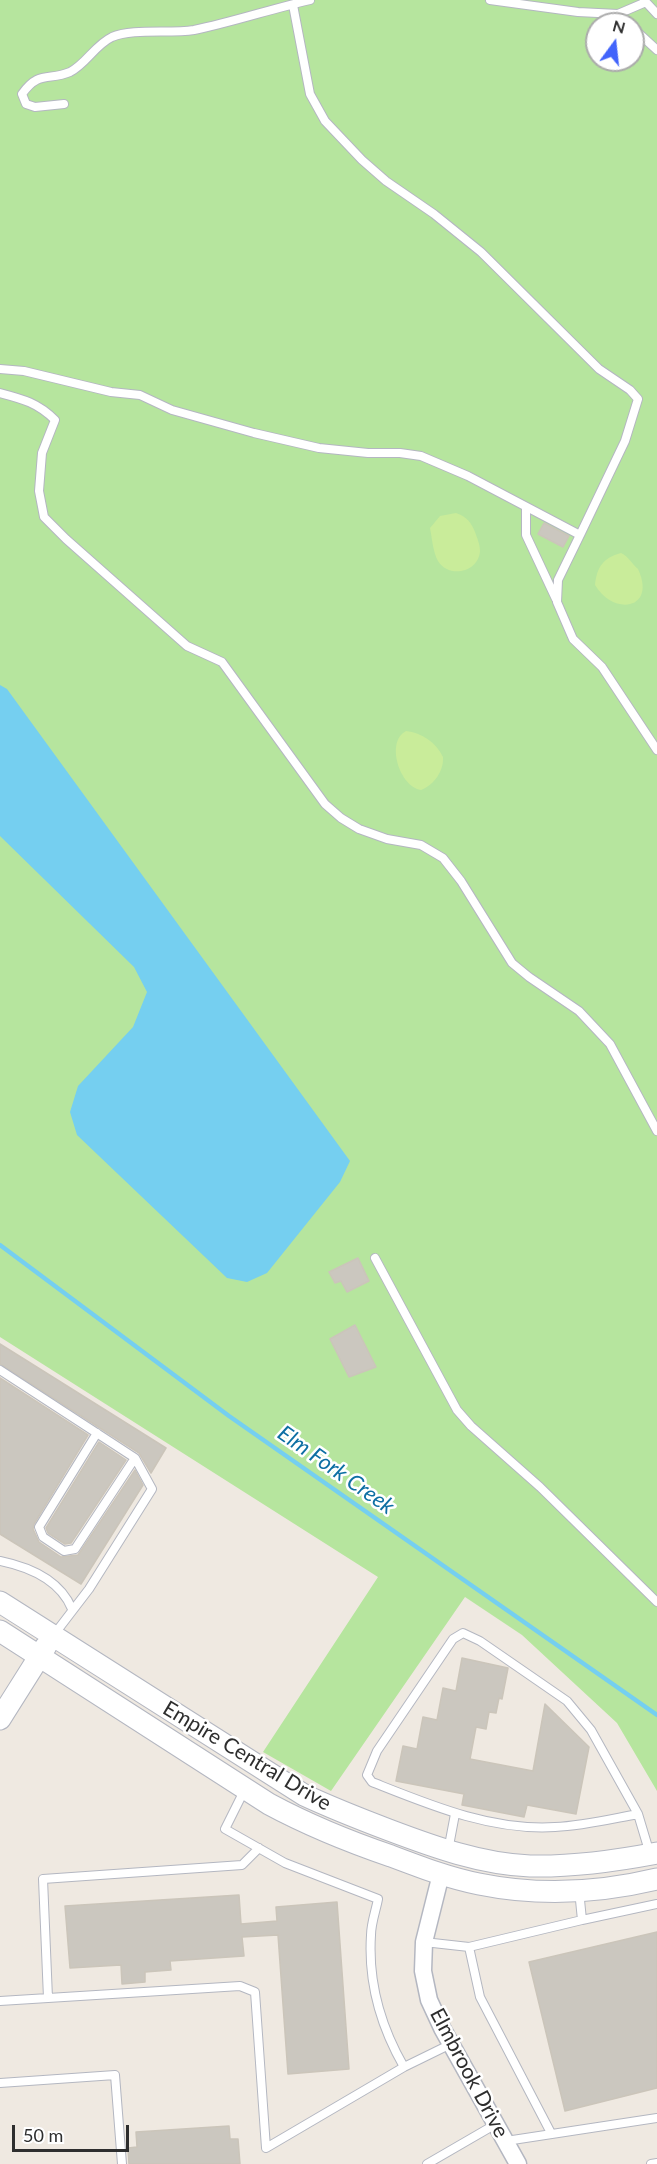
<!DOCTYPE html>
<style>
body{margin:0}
#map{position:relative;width:657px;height:2164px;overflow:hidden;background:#efe9e1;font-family:Lato,sans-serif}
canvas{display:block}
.north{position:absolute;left:585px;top:12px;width:60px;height:60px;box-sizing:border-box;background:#fff;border:2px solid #ababab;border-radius:50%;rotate:15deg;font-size:16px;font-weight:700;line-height:24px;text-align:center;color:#2e2e2e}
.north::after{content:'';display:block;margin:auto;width:21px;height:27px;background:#4264fb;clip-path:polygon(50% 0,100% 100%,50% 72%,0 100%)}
.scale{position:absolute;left:12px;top:2125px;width:117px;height:27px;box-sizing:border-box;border:3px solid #2e2e2e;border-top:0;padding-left:8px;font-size:18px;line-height:21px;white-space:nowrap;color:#2e2e2e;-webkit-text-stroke:4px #fff;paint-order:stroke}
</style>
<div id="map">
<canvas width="657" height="2164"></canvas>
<div class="north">N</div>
<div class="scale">50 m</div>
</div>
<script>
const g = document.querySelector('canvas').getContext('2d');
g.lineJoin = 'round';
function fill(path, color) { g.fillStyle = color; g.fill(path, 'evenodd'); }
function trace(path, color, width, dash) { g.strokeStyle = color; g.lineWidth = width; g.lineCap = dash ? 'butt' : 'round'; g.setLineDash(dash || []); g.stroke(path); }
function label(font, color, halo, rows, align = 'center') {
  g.font = font + ' Lato,sans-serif'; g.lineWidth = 5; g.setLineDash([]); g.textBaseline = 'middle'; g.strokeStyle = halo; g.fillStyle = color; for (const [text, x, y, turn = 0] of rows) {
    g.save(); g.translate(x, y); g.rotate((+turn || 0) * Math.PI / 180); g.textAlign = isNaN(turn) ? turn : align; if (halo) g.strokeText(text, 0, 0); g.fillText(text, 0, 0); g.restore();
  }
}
fill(new Path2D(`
 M 0,0 L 657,0 L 657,1791 L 617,1723 L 522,1635 L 465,1597 L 331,1791 L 263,1752 L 378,1577 L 0,1337 ZM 597,24 L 633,24 L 633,60 L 597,60 Z`), '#b6e59e');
fill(new Path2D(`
 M 456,513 C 467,517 471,522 475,532 C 477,538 480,544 480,551 C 479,572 449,579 438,561 C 433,552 432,538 430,528 L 440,516 Z
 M 621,553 C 629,557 631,563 638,569 C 657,610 613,616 595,585 C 597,567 603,558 621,553 Z
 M 406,731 C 422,733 436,742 443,757 C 444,771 434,785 421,790 C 400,787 385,742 406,731 Z`), '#c9ec9a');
fill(new Path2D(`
 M 0,685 L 7,689 L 350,1161 L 340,1182 L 267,1273 L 247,1282 L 227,1278 L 77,1135 L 70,1112 L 78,1086 L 133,1027 L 147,992 L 134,967 L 0,836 Z`), '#75cff0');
trace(new Path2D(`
 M 0,1245 L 229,1416 L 657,1715`), '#75cff0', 4.5);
const building = new Path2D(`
 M 544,523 L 569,536 L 563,547 L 538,534 Z
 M 358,1258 L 369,1281 L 347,1292 L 341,1281 L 335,1283 L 329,1272 Z
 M 355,1325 L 376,1367 L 349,1377 L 330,1339 Z
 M 0,1344 L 166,1448 L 151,1473 L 139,1453 L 0,1364 Z
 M 0,1378 L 88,1435 L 34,1524 L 33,1529 L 39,1542 L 61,1557 L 78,1555 L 135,1470 L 143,1485 L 81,1584 L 0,1534 Z
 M 99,1442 L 126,1460 L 71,1543 L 65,1544 L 48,1533 L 46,1528 Z
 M 462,1658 L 508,1668 L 502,1699 L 499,1698 L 496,1713 L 489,1712 L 486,1729 L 476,1727 L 470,1759 L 533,1771 L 545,1704 L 589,1747 L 576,1814 L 527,1805 L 524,1817 L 462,1805 L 464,1794 L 396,1781 L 403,1746 L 417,1749 L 423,1717 L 437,1720 L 443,1688 L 456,1691 Z
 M 239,1895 L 241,1924 L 277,1921 L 276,1907 L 337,1902 L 349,2069 L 288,2074 L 278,1935 L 242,1937 L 244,1956 L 170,1961 L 171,1970 L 145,1972 L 145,1982 L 122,1984 L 121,1965 L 70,1968 L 65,1906 Z
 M 657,1932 L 657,2088 L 565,2111 L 529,1962 Z
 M 229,2126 L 230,2139 L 238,2139 L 240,2164 L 129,2164 L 128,2148 L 137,2147 L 136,2132 Z`);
fill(building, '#cbc7bf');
trace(building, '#cbc5ba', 1.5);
const service = new Path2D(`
 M 490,0 L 578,12 L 618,14 L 646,2
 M 644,0 L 657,14
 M 633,28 L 657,50
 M 64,104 L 35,107 L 26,104 L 22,94 C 39,70 49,81 70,72 C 86,64 95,45 112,37 C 133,28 170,34 194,30 C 233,22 271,9 310,0
 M 0,369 L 24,371 L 111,392 L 140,395 L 172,410 L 254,433 L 319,448 L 368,453 L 400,453 L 421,456 L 468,476 L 580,535 L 625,441 L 638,399 L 630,390 L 599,369 L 481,252 L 434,214 L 386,181 L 362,160 L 325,121 L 310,94 L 293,5
 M 0,393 C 23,399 38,403 55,420 L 42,453 L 39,491 L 44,517 L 66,539 L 187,646 L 222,662 L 325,804 L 341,818 L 359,829 L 387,839 L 421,845 L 443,858 L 461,881 L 512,963 L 529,977 L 579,1011 L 610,1044 L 657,1131
 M 526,507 L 526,535 L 556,599
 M 580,535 L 558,580 L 557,602 L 573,639 L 602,667 L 657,750
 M 375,1258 L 457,1410 L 471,1426 L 540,1487 L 657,1602
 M 0,1370 L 135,1458 L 152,1489 L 89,1589 L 53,1636
 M 97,1433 L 39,1527 L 43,1537 L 64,1551 L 75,1549 L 135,1458
 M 0,1561 C 29,1567 60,1580 72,1609
 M 463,1633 L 480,1641 L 567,1701 L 591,1730 L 638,1814 C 611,1819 583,1826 555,1827 C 491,1831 430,1805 372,1782 L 367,1775 L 377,1751 L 453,1639 Z
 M 245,1789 L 225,1829 L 285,1863 L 378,1899 C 376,1910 371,1923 371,1935 C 368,1981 381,2027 404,2067
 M 638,1814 L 650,1854
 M 448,1851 L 455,1814
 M 579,1890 L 582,1920 L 657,1904
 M 424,1942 L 469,1947 L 582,1920
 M 469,1947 L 480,1997 L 551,2133
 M 48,1998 L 43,1879 L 242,1865 L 259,1848
 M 0,2001 L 240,1986 L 255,1992 L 266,2148 L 404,2067 L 451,2044
 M 0,2083 L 115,2075 L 122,2164
 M 506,2141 L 657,2118
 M 427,2164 L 496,2124
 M 651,2164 L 657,2163`);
const minor = new Path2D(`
 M 441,1874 L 424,1942 L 423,1971 L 429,2000 L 442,2028 L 518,2164`);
const tertiary = new Path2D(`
 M 0,1602 L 304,1795 C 332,1808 360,1819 389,1830 C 434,1847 481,1864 530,1866 C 573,1867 615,1861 657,1853
 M 0,1631 L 269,1804 C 310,1826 347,1841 391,1856 C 420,1867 449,1878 479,1884 C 538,1896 599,1893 657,1879
 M 0,1719 L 46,1646`);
trace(service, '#b4b7c1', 10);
trace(minor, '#b4b7c1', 19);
trace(tertiary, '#b4b7c1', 23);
trace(service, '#fff', 8);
trace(minor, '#fff', 16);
trace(tertiary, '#fff', 21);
label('21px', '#2e2e2e', '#fff', [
 ["Empire Central Drive",247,1756,31],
 ["Elmbrook Drive",469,2073,62]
]);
label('italic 22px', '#0d6fa3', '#fff', [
 ["Elm Fork Creek",336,1470,35]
]);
</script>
